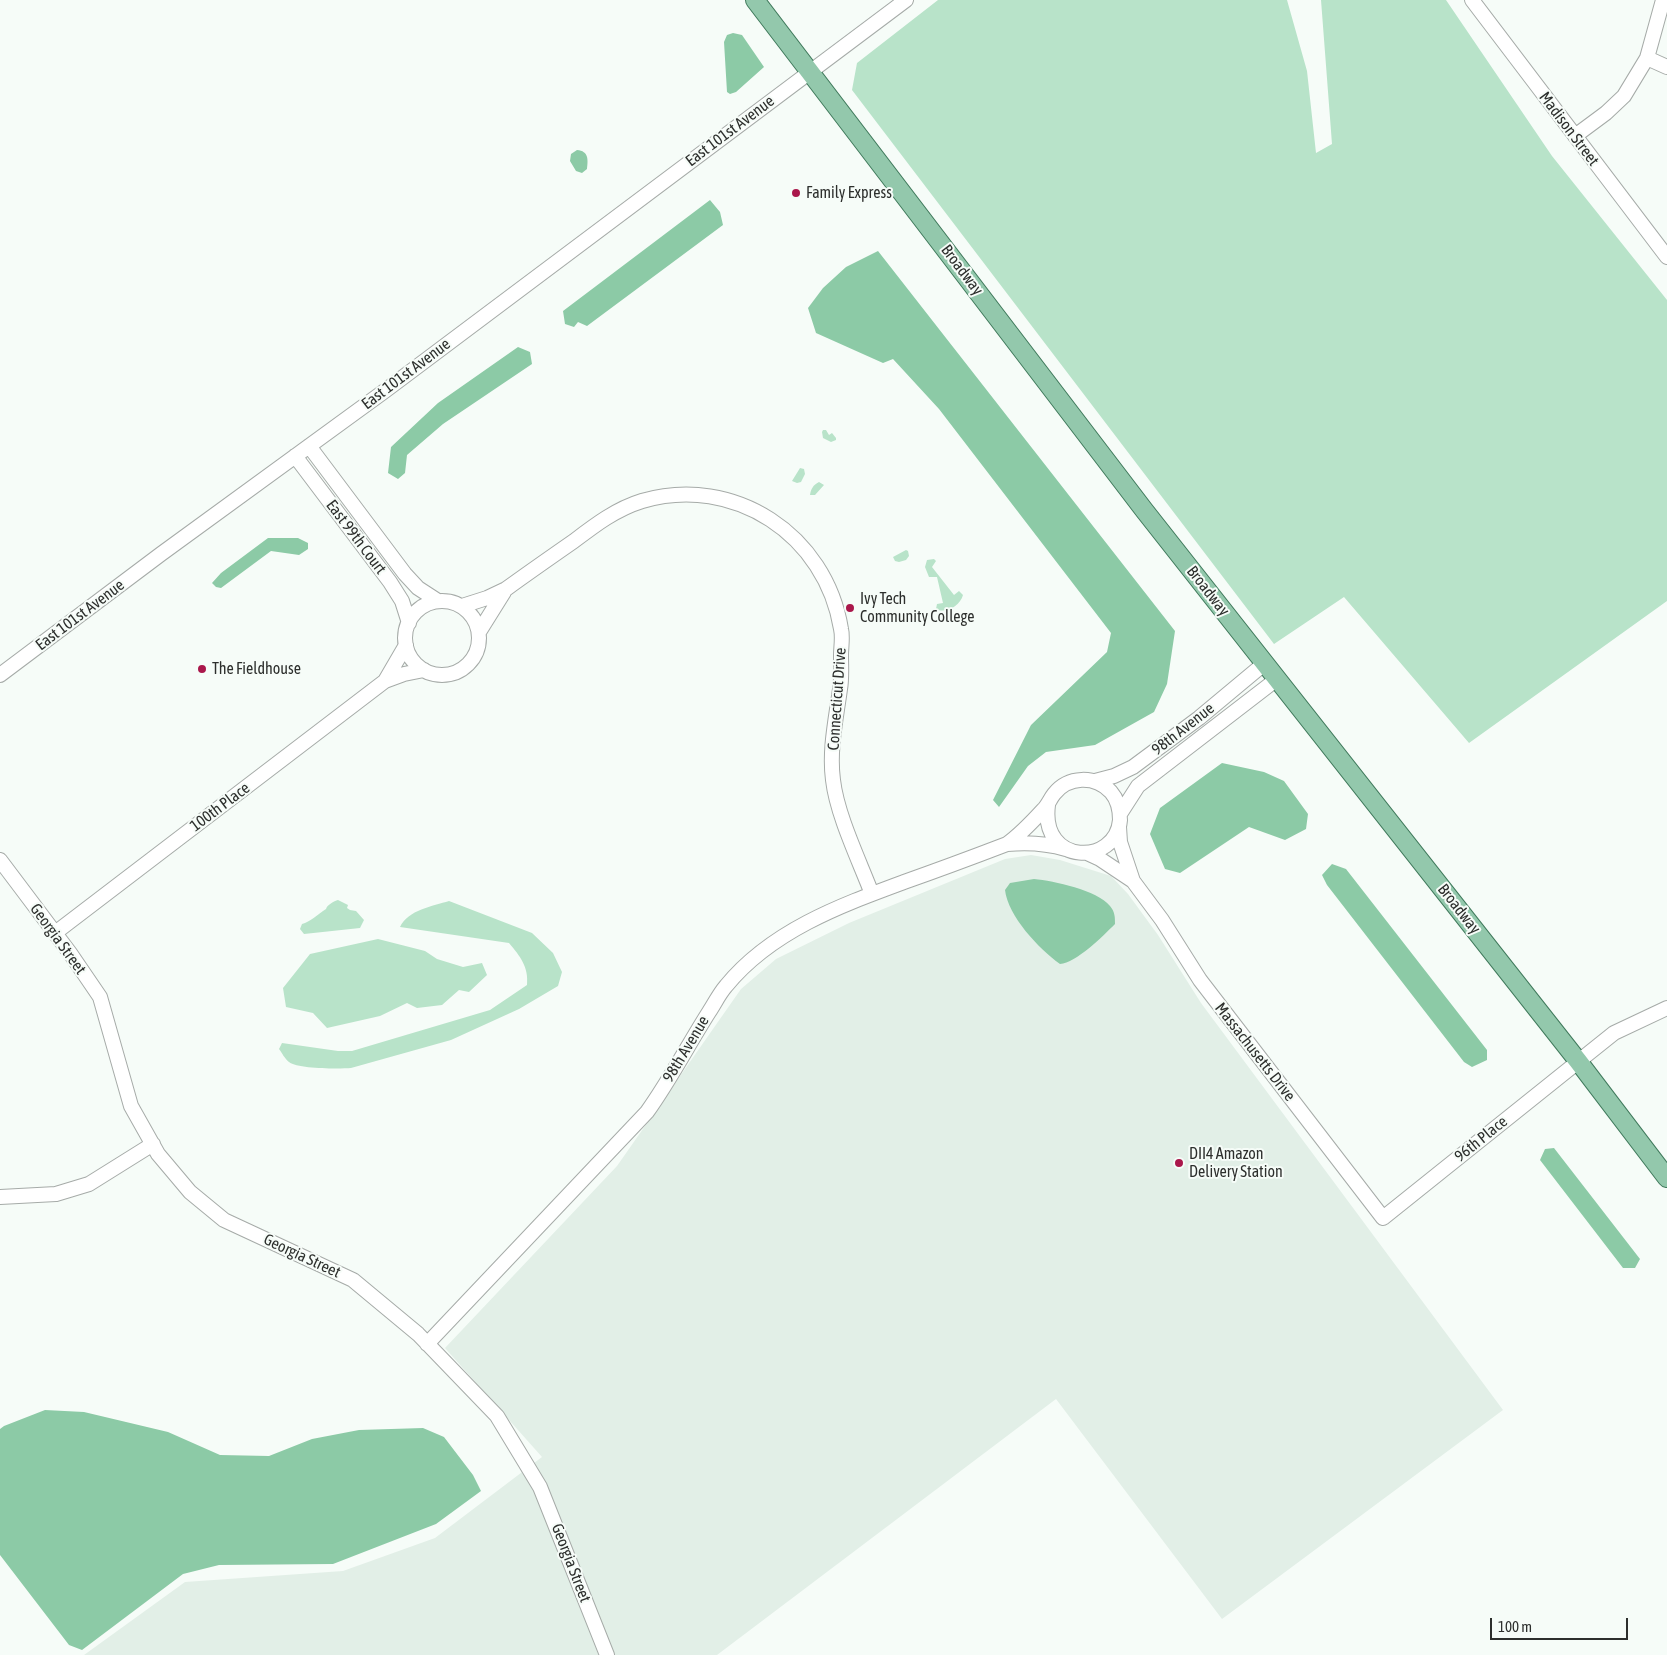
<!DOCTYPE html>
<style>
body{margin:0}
#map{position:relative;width:1667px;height:1655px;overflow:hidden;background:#f6fcf8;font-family:"Asap Condensed",sans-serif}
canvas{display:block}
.scale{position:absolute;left:1490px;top:1618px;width:138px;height:22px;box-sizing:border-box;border:2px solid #2d2f2d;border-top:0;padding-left:6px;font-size:15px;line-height:18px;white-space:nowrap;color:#2d2f2d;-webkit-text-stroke:4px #f6fcf8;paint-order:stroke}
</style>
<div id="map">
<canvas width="1667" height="1655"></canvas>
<div class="scale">100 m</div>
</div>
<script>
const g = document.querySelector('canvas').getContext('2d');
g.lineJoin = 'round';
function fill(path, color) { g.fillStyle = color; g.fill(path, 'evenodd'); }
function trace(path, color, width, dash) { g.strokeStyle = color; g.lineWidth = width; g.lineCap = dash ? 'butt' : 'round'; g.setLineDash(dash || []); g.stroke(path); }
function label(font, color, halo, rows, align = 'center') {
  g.font = font + ' "Asap Condensed",sans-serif'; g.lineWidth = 4; g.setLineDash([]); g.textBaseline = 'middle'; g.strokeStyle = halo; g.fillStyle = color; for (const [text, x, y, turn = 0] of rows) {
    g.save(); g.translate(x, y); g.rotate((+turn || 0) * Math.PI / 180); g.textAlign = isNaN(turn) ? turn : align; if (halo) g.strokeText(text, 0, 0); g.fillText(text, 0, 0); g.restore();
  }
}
fill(new Path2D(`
 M 1031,855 L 1060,860 L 1111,876 L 1128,894 L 1158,935 L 1201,1003 L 1503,1410 L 1222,1619 L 1056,1399 L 717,1655 L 84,1655 L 185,1582 L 343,1571 L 435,1538 L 542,1457 L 445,1348 L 617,1166 L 741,989 L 776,959 L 849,923 L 1005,859 Z`), '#e2efe7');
fill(new Path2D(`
 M 938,0 L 1287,0 L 1307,71 L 1316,153 L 1332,144 L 1321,0 L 1446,0 L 1552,156 L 1667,300 L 1667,601 L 1469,743 L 1344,597 L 1274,644 L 852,90 L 857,63 Z
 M 823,430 L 826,430 L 829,435 L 832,433 L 836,438 L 836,440 L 831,442 L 823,438 L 822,432 Z
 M 800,468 L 804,469 L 805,474 L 801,482 L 797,483 L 792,481 Z
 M 819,482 L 824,485 L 815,495 L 810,495 C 811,489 813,485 819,482 Z
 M 906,550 L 908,551 L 909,556 L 906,560 L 899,562 L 895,561 L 893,557 Z
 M 934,559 L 936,561 L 932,567 L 954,595 L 959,591 L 963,595 C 960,606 946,614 936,609 L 937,604 L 943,603 L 937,577 L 929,577 L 925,567 L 927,560 Z
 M 338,900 L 348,905 L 347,908 L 350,910 L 356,911 L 364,920 L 360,928 L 304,934 L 300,929 L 302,924 C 310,922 318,914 326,909 C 327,905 334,901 338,900 Z
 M 449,901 L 532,933 L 553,953 L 562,972 L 558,986 L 519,1009 L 451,1040 L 351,1068 C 339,1069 298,1069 289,1062 C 285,1059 282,1053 279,1049 L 282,1043 L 338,1051 L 352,1051 L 490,1010 L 527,985 C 529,967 520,956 509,943 L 400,927 C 408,910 433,906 449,901 Z
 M 378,939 L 425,951 L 437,959 L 463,967 L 482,963 L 487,975 L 469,992 L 459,990 L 442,1005 L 417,1008 L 407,1003 L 380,1016 L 327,1028 L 313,1013 L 286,1007 L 283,988 L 310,954 Z`), '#b8e3c9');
fill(new Path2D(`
 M 733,33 L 742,35 L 764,67 L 736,92 L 730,94 L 727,92 L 724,42 L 727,35 Z
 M 577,150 C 589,151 588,160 587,169 L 582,173 L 576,171 L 570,161 L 571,154 Z
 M 710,200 L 720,212 L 723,225 L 587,326 L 578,322 L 574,327 L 565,324 L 563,311 Z
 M 878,251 L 1175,631 L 1167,684 L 1154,712 L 1095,745 L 1046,752 L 1028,766 L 999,807 L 993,800 L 1031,725 L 1107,652 L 1111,633 L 939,409 L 893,359 L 883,363 L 816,333 L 808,308 L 823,288 L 846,267 Z
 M 518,347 L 530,352 L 532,364 L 443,424 L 407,455 L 405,473 L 398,479 L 388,473 L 391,447 L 438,403 Z
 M 268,538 L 298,538 L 308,543 L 308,549 L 299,555 L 271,551 L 221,588 L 216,587 L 212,583 L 221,573 Z
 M 1222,763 L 1264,772 L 1284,781 L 1308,814 L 1306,829 L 1285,840 L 1249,827 L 1180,873 L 1165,869 L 1150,834 L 1160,808 Z
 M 1332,864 L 1346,869 L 1487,1050 L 1487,1060 L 1472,1067 L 1464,1062 L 1327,885 L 1322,875 Z
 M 1034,879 C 1054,881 1097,890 1110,906 C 1115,912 1115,917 1115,924 C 1103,936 1076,963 1060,964 C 1039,949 1008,916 1005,890 L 1010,883 Z
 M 1554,1148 L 1640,1259 L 1635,1268 L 1623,1268 L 1540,1160 L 1545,1149 Z
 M 45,1410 L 84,1412 L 168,1432 L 220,1455 L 269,1456 L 312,1439 L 359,1430 L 423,1428 L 444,1437 L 473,1475 L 481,1491 L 436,1524 L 333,1564 L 219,1565 L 183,1574 L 82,1650 L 69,1645 L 0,1555 L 0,1429 L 4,1426 Z`), '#8ccaa6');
const minor = new Path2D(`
 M 1472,0 L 1667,257
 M 1647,58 L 1667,67
 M 1575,136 L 1606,113 L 1624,96 L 1647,58 L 1663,0
 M 309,446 L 405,574 L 418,588 L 438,601
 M 295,456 L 390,582 L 402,601 L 409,623
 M405 638a37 37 0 1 1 74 0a37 37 0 1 1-74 0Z
 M 462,606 L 487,598 L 506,589 C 528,573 551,557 574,541 C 595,525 616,509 642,501 C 734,474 826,535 841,629 C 843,637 841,647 841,655 C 841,666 842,678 840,689 C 836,719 829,750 833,780 C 837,815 859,860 872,894
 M 479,632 L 504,592
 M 0,675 L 161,554 L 386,390 L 906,0
 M 385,681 L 406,645
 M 1095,781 L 1114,776 L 1133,767 L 1199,718 L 1265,663
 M 1120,814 L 1138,786 L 1277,679
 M 1119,827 L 1120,842 L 1133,881
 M 1007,844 C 1021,834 1032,822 1043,810 C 1048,805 1050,799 1054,794 C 1068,776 1095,775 1111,792 C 1118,800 1120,810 1120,820 C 1116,866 1040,866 1048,805
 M 1087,853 L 1100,859 L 1133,881 L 1162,920 L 1200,980 L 1383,1218 L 1614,1033 L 1667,1008
 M 0,860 L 70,953 L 100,997 L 131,1106 L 158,1154 L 190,1192 L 224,1220 L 353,1280 L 418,1334 L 497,1416 L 540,1487 L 607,1655
 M 55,933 L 385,681 L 404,674 L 424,670
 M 0,1197 L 56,1194 L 89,1184 L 153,1144
 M 427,1344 L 647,1112 C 670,1080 688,1045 709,1012 C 715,1003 719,994 726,986 C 771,931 839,906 904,882 C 938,870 973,857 1007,844 C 1028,842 1046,843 1066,849`);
const major = new Path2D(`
 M 755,0 L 1144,510 L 1578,1061 L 1667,1178`);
trace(minor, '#a6aba8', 16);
trace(major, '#407a5c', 20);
trace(minor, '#fff', 14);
trace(major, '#93c8ac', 18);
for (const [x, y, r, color] of [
 [796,193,5,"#aa174b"],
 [850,608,5,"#aa174b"],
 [202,669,5,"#aa174b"],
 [1179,1163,5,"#aa174b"]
]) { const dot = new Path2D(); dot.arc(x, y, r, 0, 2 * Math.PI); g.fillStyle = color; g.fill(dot); trace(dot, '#f6fcf8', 2); }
label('16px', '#2d2f2d', '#f6fcf8', [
 ["Madison Street",1569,129,53],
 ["East 101st Avenue",730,131,-37],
 ["Broadway",962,270,53],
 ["East 101st Avenue",406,374,-37],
 ["East 99th Court",356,537,53],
 ["Broadway",1208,591,52],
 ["East 101st Avenue",80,615,-37],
 ["Connecticut Drive",837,699,-86],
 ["98th Avenue",1183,729,-38],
 ["100th Place",220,807,-37],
 ["Broadway",1459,909,52],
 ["Georgia Street",58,939,54],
 ["98th Avenue",686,1049,-59],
 ["Massachusetts Drive",1255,1052,52],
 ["96th Place",1481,1139,-39],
 ["Georgia Street",302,1256,25],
 ["Georgia Street",571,1563,69]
]);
label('16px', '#2d2f2d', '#f6fcf8', [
 ["Family Express",806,193],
 ["Ivy Tech",860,599],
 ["Community College",860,617],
 ["The Fieldhouse",212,669],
 ["DII4 Amazon",1189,1154],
 ["Delivery Station",1189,1172]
], 'left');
</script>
